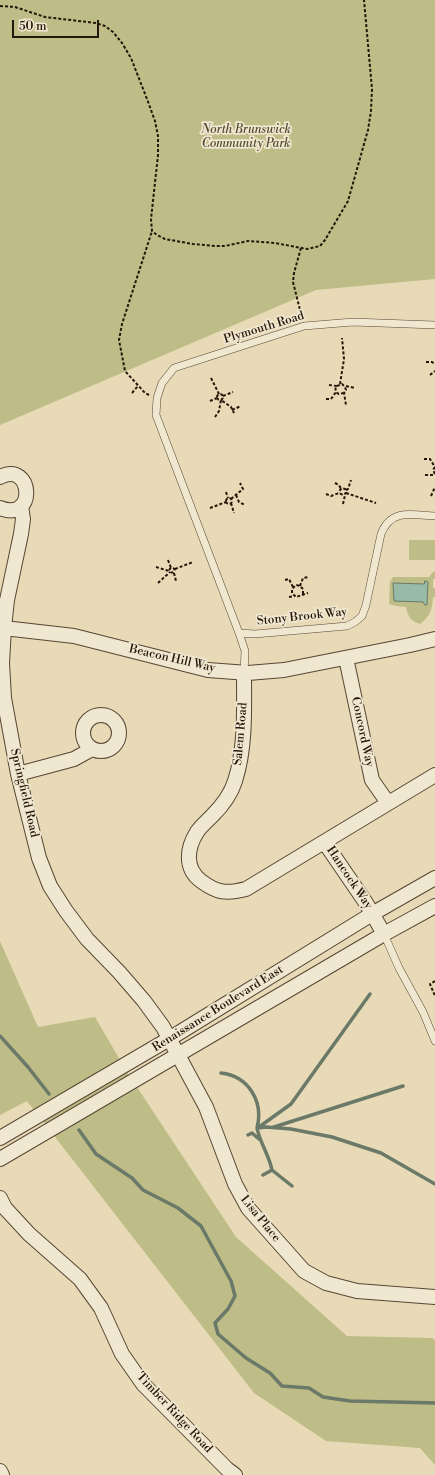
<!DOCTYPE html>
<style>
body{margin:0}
#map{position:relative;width:435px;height:1475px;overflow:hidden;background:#e8dab6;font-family:"Libre Bodoni",serif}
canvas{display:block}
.scale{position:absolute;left:12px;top:20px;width:87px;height:18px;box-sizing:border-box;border:2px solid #261509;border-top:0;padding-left:5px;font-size:12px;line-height:14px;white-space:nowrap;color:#261509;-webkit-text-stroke:3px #f0e7d0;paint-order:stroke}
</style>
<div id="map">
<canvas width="435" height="1475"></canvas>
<div class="scale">50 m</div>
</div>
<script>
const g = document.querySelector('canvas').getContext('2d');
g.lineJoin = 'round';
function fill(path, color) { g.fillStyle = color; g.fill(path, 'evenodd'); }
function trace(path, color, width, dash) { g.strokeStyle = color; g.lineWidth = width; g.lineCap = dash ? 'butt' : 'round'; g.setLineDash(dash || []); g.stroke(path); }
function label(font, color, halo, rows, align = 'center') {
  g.font = font + ' "Libre Bodoni",serif'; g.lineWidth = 3.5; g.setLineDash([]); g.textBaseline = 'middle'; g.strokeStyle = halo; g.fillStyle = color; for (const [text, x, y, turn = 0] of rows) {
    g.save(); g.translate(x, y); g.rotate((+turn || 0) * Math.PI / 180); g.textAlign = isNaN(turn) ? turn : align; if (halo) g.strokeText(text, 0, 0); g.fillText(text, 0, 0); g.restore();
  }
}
fill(new Path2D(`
 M 0,0 L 435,0 L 435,279 L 316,290 L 0,425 Z
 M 409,540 L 435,540 L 435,560 L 409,560 Z
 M 435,571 L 435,579 L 433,579 L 433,588 L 435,588 L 435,597 L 433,597 C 432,609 431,616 420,624 C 411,621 408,617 406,607 L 396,606 L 389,604 L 390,582 L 393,577 L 429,577 L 433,572 Z
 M 0,941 L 38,1027 L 95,1017 L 127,1072 L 236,1237 L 347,1336 L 432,1338 L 435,1340 L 435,1465 L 420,1448 L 326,1441 L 254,1393 L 27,1101 L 0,1115 Z`), '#bebd88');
const water = new Path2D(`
 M 425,581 L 428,582 L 427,605 L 425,605 L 423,602 L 394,601 L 393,583 L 424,584 Z`);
fill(water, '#98bba8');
trace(water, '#6a7968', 1);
trace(new Path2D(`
 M 0,1036 L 28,1067 L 49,1094
 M 221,1073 C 248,1076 264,1101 257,1128
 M 259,1127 L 291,1104 L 370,994
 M 274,1127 L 403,1086
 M 79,1130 L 96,1154 L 132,1178 L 143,1190 L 178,1208 L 201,1226 L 231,1281 L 235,1296 L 228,1309 L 215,1323 L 218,1334 L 246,1358 L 270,1373 L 282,1386 L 309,1388 L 323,1397 L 350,1401 L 435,1403
 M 248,1135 L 252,1133 L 259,1139
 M 272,1170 L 292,1186
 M 263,1175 L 272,1170 C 269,1155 260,1143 257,1128 L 266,1127 L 291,1129 L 332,1137 L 381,1153 L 435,1184`), '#6a7968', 3.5);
const lane = new Path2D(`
 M 239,633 L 255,634 L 347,626 L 355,622 L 362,616 L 366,605 L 381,534 C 391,508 412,515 435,516
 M 244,673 L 245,651 L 239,633 L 156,415 L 157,398 L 162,383 L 174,368 L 304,326 L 353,322 L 435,325
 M 384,934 L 399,968 L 423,1012 L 435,1041`);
const street = new Path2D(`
 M 0,477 C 33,460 37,523 0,508
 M 21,506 L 23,519 L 21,534 L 7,600 L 4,628 L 2,663 L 4,698 L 18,774 L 39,858 L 50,886 L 66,911 L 87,939 L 119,972 L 144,1001 L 163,1027 L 206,1107 L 235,1184 L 248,1208 L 304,1271 L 326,1283 L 357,1291 L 435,1297
 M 4,628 L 74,636 L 208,670 L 248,673 L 284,670 L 410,645 L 435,639
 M 346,658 L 372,780 L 388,803
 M 244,673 C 244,708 246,747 235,781 C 231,794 221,807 212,816 C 207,821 201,826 197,832 C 187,848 184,868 201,881 C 217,893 226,894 246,889 L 435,775
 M83 733a18 18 0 1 1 36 0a18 18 0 1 1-36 0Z
 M 18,774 L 74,759 L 92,749
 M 325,843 L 366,903 L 384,934
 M 0,1138 L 169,1039 L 372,914 L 435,878
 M 0,1159 L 384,934 L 435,906
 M 0,1198 L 5,1208 L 29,1234 L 80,1279 L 101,1308 L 122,1354 L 143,1384 L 227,1469 L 235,1475
 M 0,1471 L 2,1475`);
trace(lane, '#564634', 8);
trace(street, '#564634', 16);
trace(new Path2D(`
 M 0,6 L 15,7 L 45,17 L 96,23 L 105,26 L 113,32 L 122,43 L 131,58 L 147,99 L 155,121 L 158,136 L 158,155 L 151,219 L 152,231 L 157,235 L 165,239 L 193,244 L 215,246 L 225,246 L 248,241 L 275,243 L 307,249 L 320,246 L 325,240 L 348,201 L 368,130 L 371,111 L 372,89 L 364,0
 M 301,248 L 294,273 L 293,282 L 302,318
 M 426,362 L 432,362 L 435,364
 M 430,375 L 435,371
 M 211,378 L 219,394
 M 340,384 L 344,359 L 342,338
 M 329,385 L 337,386
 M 346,386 L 355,388
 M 132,393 L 138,386
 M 344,393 L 339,394 C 336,393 334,389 337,386 L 342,384 L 345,387 L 346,390 L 344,393 L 346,405
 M217 397a3 3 0 1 1 6 0a3 3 0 1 1-6 0Z
 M 149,395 L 145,393 L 125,371 L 119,340 L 122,324 L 152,231
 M 223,396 L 233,392
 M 326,399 L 331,399 L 336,392
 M 210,401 L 217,398
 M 232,410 L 241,406
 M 215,417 L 219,411 L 221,400 L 231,407 L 234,413
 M 424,459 L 430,459 L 435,467
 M 435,474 L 433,470 L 435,467
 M 425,475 L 433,475 L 435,474
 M 335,483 L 339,485 L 341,489
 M 346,490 L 348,489 L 351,480
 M 226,492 L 228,498
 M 346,493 L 376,503
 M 326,494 L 331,496 L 339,493 L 343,495 L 346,493 L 345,489 L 342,488 L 340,490 L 339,493
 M 236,495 L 239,502 L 245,505
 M 431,496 L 435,487
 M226 501a3 3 0 1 1 6 0a3 3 0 1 1-6 0Z
 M 231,499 L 243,489 L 240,483
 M 231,503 L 234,513
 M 343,504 L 345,495
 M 210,508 L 226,502
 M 168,560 L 171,568
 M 156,567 L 169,571
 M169.5 570a2.5 2.5 0 1 1 5 0a2.5 2.5 0 1 1-5 0Z
 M 175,569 L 193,562
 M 174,573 L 176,581
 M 285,580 L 289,579 L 293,587
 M 158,583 L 170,572
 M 300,586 L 303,578 L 309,577
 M 303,594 L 303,589 L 300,586 L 296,585 L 292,589 L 292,593 L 296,597 L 308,593
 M 289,597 L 294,596
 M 435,981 L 430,984 L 435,996`), '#261509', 2, [3, 2]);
trace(lane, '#f0e7d0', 7);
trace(street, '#f0e7d0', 14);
label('italic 12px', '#54472f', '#f0e7d0', [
 ["North Brunswick",246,130],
 ["Community Park",246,144]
]);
label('12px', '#261509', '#f0e7d0', [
 ["Plymouth Road",264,328,-17],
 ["Stony Brook Way",302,617,-6],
 ["Beacon Hill Way",172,659,13],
 ["Concord Way",362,732,78],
 ["Salem Road",241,734,-85],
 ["Springfield Road",24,793,77],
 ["Hancock Way",349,878,56],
 ["Renaissance Boulevard East",218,1009,-32],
 ["Lisa Place",260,1219,51],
 ["Timber Ridge Road",174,1413,47]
]);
</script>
